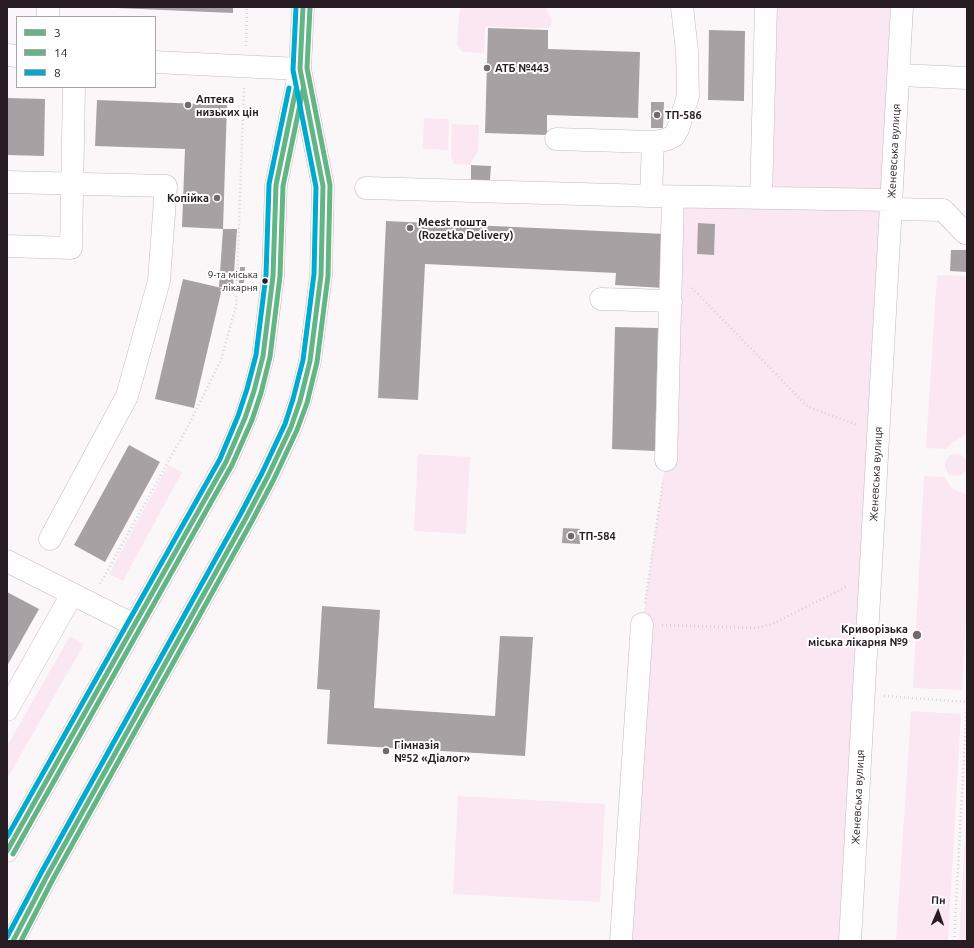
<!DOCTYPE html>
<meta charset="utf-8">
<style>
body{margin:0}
#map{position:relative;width:974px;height:948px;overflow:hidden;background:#fbf7f9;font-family:Ubuntu,sans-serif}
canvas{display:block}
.frame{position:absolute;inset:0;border:8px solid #281d23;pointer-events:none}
.legend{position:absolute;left:16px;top:16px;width:140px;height:72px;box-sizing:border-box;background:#fff;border:1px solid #a9a5a7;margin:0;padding:5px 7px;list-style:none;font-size:12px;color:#281d23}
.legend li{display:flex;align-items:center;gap:8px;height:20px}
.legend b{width:20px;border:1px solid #a9a5a7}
.north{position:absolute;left:918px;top:892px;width:40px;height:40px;-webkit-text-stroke:3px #fff;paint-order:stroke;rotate:2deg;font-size:11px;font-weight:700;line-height:16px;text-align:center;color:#281d23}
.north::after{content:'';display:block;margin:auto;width:14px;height:18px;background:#281d23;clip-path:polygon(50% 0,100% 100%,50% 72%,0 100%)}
</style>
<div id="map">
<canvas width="974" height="948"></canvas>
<div class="frame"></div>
<ul class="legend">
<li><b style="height:5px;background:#64b586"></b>3</li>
<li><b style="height:5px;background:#64b586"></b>14</li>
<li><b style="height:5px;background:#00a9ce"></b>8</li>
</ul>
<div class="north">Пн</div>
</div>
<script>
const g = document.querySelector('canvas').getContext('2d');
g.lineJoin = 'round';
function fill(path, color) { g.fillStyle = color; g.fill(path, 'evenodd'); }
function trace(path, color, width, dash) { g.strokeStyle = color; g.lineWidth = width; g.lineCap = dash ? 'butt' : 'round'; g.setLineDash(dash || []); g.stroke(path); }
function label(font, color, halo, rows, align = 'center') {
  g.font = font + ' Ubuntu,sans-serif'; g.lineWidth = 4; g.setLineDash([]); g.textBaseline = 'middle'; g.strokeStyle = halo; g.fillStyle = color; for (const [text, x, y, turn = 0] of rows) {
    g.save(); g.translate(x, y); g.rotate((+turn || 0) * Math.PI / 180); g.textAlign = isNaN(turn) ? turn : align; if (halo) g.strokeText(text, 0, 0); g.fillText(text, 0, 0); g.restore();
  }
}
fill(new Path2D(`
 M 461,7 L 546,7 L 547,11 L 552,19 L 551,28 L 485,27 L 484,53 L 462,52 L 457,45 L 459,15 Z
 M 766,7 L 902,7 L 850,941 L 621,941 L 642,624 L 666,459 L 673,197 L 761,198 Z
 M 424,118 L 449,119 L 448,150 L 423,149 Z
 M 452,124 L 479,125 L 478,151 L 470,165 L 454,164 L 451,157 Z
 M 937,275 L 967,276 L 967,434 L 952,443 L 946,449 L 926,448 Z
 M945 465a11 11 0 1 1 22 0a11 11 0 1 1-22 0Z
 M 418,454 L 470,457 L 466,534 L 414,531 Z
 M 168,465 L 182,472 L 123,581 L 109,574 Z
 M 924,476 L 945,477 C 951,491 955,489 967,495 L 967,595 L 962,690 L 913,688 Z
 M 70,636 L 84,644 L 7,779 L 7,746 Z
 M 911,711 L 961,714 L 948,941 L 896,941 Z
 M 458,796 L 605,804 L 600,902 L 453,894 Z
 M 967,803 L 967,941 L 959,941 Z`), '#fae7f1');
fill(new Path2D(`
 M 117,7 L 233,7 L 233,13 L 117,8 Z
 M 488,28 L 548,30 L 548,49 L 640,52 L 638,118 L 547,115 L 547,135 L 485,133 Z
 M 709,30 L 745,31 L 744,101 L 708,100 Z
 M 8,98 L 45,99 L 44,156 L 7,155 Z
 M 97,100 L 227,105 L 223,229 L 182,227 L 185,149 L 95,146 Z
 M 651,102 L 664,102 L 663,128 L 651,128 Z
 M 471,165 L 491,166 L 490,180 L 471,180 Z
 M 386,221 L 665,234 L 663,288 L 615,285 L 616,273 L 425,264 L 418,400 L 378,398 Z
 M 698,223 L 715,224 L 714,255 L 697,254 Z
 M 223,229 L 237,229 L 233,287 L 219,287 Z
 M 951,250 L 967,250 L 967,272 L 950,271 Z
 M 240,267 L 245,267 L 244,283 L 239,283 Z
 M 183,279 L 222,288 L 194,408 L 155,399 Z
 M 615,327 L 658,328 L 655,451 L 612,449 Z
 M 129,445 L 160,462 L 105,562 L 74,545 Z
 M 563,528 L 580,529 L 580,544 L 562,543 Z
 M 7,592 L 39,609 L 7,666 Z
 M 322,606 L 380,610 L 374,708 L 495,716 L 500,636 L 533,637 L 525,756 L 327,744 L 330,690 L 317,689 Z`), '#a8a1a4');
const minor = new Path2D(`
 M 48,17 L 48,7
 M 7,55 L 17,56
 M 155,62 L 300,69
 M 899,75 L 967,78
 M 556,139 L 653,142 L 665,140 L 674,136 L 678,129 L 688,96 L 687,51 L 682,7
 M 7,182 L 166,186 L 159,281 L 127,396 L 50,539
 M 366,188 L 651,196 L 891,200
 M 651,196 L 653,142
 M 761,198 L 766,7
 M 892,209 L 943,210 L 965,233 L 967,233
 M 7,246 L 71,248 L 74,87
 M 601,299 L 671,301
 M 666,460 L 673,197
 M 7,561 L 134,625
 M 7,710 L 72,594
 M 621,941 L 642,624
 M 850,941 L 902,7`);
const major = new Path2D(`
 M 7,851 L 226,462 L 245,418 L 254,391 L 263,356 L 273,276 L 276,185 L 300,69 L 303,7
 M 13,941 L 47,876 L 246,518 L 268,476 L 291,427 L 300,401 L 310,361 L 321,275 L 323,186 L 300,69`);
trace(minor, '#c2bbbf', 23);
trace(major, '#c2bbbf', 23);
trace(new Path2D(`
 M 246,46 L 247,7
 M 692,288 L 808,407 L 858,425
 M 100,584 L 187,428 L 221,360 L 236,306 L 244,87
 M 645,603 L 663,480
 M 662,625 L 756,628 L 772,624 L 848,586
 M 884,696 L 967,702
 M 954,941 L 967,702`), '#d5d3d4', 2.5, [1, 3]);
trace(minor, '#fefefe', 22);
trace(major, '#fefefe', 22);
trace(new Path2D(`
 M 7,851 L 226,462 L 245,418 L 254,391 L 263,356 L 273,276 L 276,185 L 296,89
 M 13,941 L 47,876 L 246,518 L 268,476 L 291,427 L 300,401 L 310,361 L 321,275 L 323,186 L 300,69 L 303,7`), '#64b586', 5);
trace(new Path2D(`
 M 13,854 L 232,465 L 252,420 L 261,393 L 270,357 L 280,276 L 283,186 L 303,90
 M 21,941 L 53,879 L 252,521 L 274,479 L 297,430 L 307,403 L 317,362 L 328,276 L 330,185 L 307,68 L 310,7`), '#64b586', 5);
trace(new Path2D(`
 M 7,837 L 220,459 L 238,416 L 247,389 L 256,355 L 266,275 L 269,184 L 289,88
 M 7,937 L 41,873 L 240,515 L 262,473 L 285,424 L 293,399 L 303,360 L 314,274 L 316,187 L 293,70 L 296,7`), '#00a9ce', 5);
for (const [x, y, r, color] of [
 [487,68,4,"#72696e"],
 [188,105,4,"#72696e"],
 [657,115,4,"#72696e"],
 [217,198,4,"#72696e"],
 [410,228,4,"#72696e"],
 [265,281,3.5,"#281d23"],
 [571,536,4,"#72696e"],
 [917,635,5,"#72696e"],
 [386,751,4,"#72696e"]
]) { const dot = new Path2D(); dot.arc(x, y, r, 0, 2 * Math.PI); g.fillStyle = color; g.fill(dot); trace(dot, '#fff', 1.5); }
label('10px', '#281d23', '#fff', [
 ["9-та міська",258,275],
 ["лікарня",258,288]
], 'right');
label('bold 11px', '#281d23', '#fff', [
 ["АТБ №443",495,68],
 ["Аптека",196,99],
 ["низьких цін",196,112],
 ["ТП-586",665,115],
 ["Копійка",209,198,"right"],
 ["Meest пошта",418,222],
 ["(Rozetka Delivery)",418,235],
 ["ТП-584",579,536],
 ["Криворізька",908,629,"right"],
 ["міська лікарня №9",908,642,"right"],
 ["Гімназія",394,745],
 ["№52 «Діалог»",394,758]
], 'left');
label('11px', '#281d23', '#fff', [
 ["Женевська вулиця",894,151,-87],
 ["Женевська вулиця",876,474,-87],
 ["Женевська вулиця",858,797,-87]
]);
</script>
